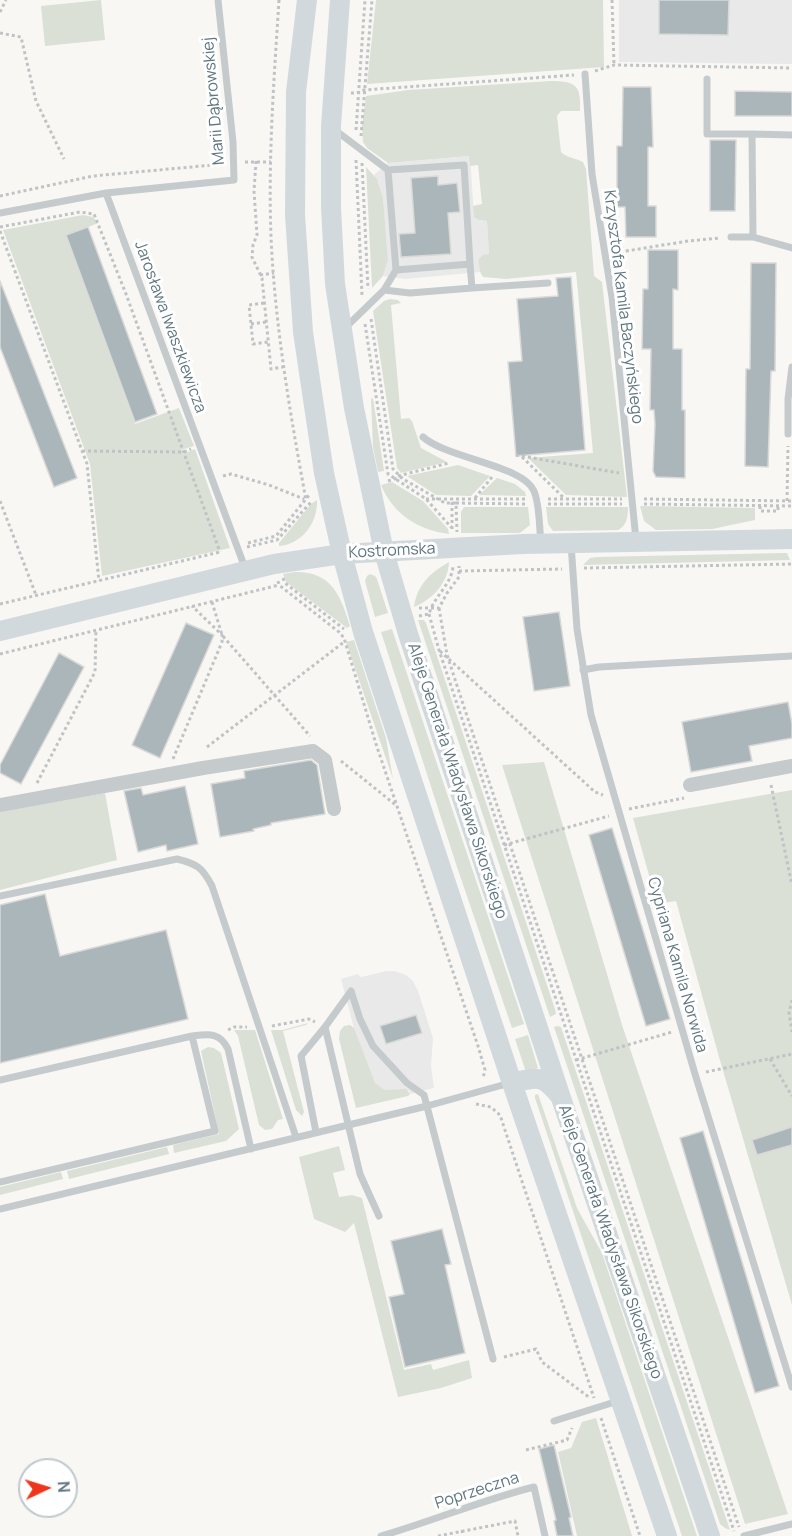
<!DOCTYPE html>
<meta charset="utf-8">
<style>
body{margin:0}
#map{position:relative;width:792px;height:1536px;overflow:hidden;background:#f8f7f4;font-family:Manrope,sans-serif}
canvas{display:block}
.north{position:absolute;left:18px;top:1458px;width:60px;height:60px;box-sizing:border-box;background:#fff;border:2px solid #bfc9cd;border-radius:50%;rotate:86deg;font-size:16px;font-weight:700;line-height:24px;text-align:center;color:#607781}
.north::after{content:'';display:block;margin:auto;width:21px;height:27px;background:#ef361d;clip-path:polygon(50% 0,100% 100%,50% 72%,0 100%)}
</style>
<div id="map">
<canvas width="792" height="1536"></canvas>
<div class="north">N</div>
</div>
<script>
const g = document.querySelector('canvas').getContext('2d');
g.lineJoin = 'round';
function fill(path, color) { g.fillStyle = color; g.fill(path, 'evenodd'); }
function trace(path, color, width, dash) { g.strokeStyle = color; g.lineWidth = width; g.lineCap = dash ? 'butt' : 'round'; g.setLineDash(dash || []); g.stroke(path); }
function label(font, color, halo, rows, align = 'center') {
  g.font = font + ' Manrope,sans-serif'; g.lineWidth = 6; g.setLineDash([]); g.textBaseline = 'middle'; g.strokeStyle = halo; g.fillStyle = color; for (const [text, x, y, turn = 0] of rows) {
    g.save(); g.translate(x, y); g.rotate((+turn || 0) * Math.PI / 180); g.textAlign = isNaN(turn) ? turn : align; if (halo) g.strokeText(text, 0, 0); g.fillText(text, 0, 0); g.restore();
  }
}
fill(new Path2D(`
 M 619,0 L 792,0 L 792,64 L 619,62 Z
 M 470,156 L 474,216 L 479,220 L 487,221 L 489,254 L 478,260 L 480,272 L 405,279 L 383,276 L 388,260 L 383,197 L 379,184 L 374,175 L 388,163 Z
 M 386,971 L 394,971 L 406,975 L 413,981 L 418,991 L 433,1038 L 431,1066 L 434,1088 L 410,1094 L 409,1091 L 385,1090 L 375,1083 L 368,1069 L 354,1028 L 341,979 L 358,974 L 360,977 L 366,976 Z`), '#e8e9e8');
fill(new Path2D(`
 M 101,0 L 105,40 L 45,46 L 41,6 Z
 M 376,0 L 603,0 L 604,67 L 367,84 Z
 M 551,81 C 577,81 581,86 580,111 L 561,111 L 557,116 L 561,152 C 567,158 576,158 583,162 L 586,169 L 594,276 L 602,282 L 627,497 L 566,495 L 528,458 L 593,453 L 576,272 L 506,279 L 483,277 L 480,272 L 478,260 L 483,255 L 489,254 L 487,221 L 479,220 L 474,217 L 473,206 L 482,204 L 478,165 L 470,166 L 469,156 L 388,163 L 367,148 L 363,142 L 362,127 L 366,96 L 408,90 Z
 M 366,167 L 377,179 L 383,197 L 388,260 L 383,276 L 372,288 Z
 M 83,215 L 93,217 L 98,223 L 66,236 L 135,424 L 179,408 L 194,446 L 181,450 L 183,454 L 195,449 L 230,548 L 102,576 L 90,464 L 3,230 Z
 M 390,299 L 398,300 L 401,303 L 391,305 L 401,419 L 409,418 L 412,421 L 421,448 L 447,462 L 401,473 L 397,468 L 373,311 L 384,301 Z
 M 373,398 L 384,471 L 378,472 L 373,447 L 371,399 Z
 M 458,465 L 490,476 L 471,496 L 436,495 L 407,476 Z
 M 497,478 L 515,484 L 525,492 L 526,496 L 479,495 Z
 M 392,482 L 423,501 L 448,529 L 449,534 C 418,530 393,514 381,485 Z
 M 317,500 C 318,523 302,544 279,546 L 279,543 L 311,504 Z
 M 640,506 L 755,508 L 755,520 L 712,529 L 656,530 L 644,521 Z
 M 464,507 L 528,507 L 530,525 L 520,533 L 461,533 L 461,512 Z
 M 546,507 L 628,507 C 628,516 627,526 618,530 L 553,531 L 548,524 Z
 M 783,553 L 787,553 L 790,560 L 583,565 L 590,558 L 597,557 Z
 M 449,562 C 448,583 433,599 414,607 C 417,585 431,572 449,562 Z
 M 295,572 C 332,571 341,597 350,626 L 347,628 L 286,582 L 283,574 Z
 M 370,574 L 375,576 L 377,579 L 388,613 L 375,617 L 365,581 L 367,576 Z
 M 418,620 L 424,620 L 426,623 L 555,1009 L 556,1014 L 550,1017 Z
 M 392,629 L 524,1024 L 512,1028 L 457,867 L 381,632 Z
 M 354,640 L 386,738 L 393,779 L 346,642 Z
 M 544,762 L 623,1028 L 788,1514 L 745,1524 L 502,765 Z
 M 792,790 L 792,1305 L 719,1057 L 676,901 L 657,904 L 633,818 Z
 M 105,793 L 117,860 L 0,890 L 0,812 Z
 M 308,1023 L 306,1025 L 283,1031 L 304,1112 L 302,1116 L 296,1110 L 271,1030 L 283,1030 Z
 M 350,1025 L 354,1028 L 375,1083 L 385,1090 L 406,1089 L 410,1094 L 408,1096 L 356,1108 L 339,1039 L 340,1031 L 344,1026 Z
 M 558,1026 L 561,1027 L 730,1530 L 725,1528 L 720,1524 L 554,1027 Z
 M 234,1030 L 255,1030 L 283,1119 L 278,1120 L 272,1129 L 265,1130 L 259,1125 L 238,1036 Z
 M 528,1035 L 538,1068 L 526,1072 L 515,1039 Z
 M 208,1047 L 214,1048 L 221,1053 L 239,1129 L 226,1141 L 174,1153 L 173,1145 L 219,1134 L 201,1051 Z
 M 538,1094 L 577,1208 L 602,1253 L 697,1536 L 682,1536 L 535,1098 L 535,1095 Z
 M 339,1146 L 345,1170 L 333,1173 L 339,1197 L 352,1195 L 362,1198 L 404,1370 L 431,1364 L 433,1370 L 469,1360 L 472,1378 L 441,1388 L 398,1397 L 354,1223 L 345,1232 L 314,1219 L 299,1157 Z
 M 167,1147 L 169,1154 L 69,1179 L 67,1171 Z
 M 61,1172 L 63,1179 L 0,1195 L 0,1187 Z
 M 596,1418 L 632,1536 L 577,1536 L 558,1452 L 571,1448 L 582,1422 Z`), '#dae0d5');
const building = new Path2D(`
 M 659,0 L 729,0 L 728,35 L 659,34 Z
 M 623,87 L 651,87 L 653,147 L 648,147 L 648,206 L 656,206 L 656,237 L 626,237 L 625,207 L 617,207 L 617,146 L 622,146 Z
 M 735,91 L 792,92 L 792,116 L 735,116 Z
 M 710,140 L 736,140 L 735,211 L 710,211 Z
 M 438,176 L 438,185 L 457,183 L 460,212 L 448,213 L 451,254 L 401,257 L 399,234 L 415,233 L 411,178 Z
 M 88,227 L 157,414 L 135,422 L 66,235 Z
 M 648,250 L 678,250 L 678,290 L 673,289 L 673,349 L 682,349 L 682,410 L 685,410 L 685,478 L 656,477 L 653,471 L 655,424 L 654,410 L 650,410 L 651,349 L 642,349 L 643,289 L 648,289 Z
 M 751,263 L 776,263 L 775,371 L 771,371 L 768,467 L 745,466 L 746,369 L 750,369 Z
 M 571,277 L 585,450 L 516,456 L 508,362 L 522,361 L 517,299 L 558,296 L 556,278 Z
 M 0,281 L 77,478 L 54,487 L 0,347 Z
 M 559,612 L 570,686 L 534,691 L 523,617 Z
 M 186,623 L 214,635 L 160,758 L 132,745 Z
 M 59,653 L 84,667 L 21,784 L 0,773 L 0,765 Z
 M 788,702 L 792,724 L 792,738 L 749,746 L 752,761 L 691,772 L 682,722 Z
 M 311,760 L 317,765 L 325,814 L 271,823 L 271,825 L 253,829 L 254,831 L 220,837 L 211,784 L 245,778 L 244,771 Z
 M 185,786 L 198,844 L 167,851 L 166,845 L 138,852 L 124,791 L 141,788 L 143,795 Z
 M 612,828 L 670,1019 L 646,1026 L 589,835 Z
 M 45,894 L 60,956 L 166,930 L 188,1019 L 0,1063 L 0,905 Z
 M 416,1015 L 422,1033 L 386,1044 L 380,1026 Z
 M 792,1127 L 792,1145 L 757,1155 L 752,1140 Z
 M 703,1131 L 779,1386 L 755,1393 L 680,1138 Z
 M 442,1229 L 451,1264 L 445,1265 L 465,1353 L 405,1367 L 389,1297 L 404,1294 L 391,1241 Z
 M 554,1445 L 571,1517 L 569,1518 L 573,1536 L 557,1536 L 554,1521 L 556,1520 L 539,1449 Z`);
fill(building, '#abb6ba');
trace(building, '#d9d9d7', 1.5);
trace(new Path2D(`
 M 279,0 C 274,79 268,158 271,237 C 275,326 290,413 306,500
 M 612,0 L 614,65
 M 0,12 L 6,0
 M 0,33 L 21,37 L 36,101 L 64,159
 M 595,71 L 614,65 L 792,68
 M 351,93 L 357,93 L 364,90 L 574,75
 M 356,130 L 365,0
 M 361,136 L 372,0
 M 356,160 L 362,295
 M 256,161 L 254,191 L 257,235 L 253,245 L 252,257 L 262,278 L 271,369 L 283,367
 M 245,162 L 271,162
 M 362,163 L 368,289
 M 0,196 L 93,176 L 224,164
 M 0,227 L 80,212 L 94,214 L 126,294 L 220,552
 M 0,231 L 87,464 L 99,581
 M 614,253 L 688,241 L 720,238
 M 260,275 L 274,273
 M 264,303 L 249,305 L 253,344 L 268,342
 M 371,319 L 393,469 L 403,479 L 445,503 L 456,503 L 457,532
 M 251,324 L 266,322
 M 365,324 L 388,474 L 426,499 L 452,528
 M 82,451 L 184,452 L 191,449
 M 516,455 L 619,473
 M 522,457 L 564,498
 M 223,476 L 231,474 L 269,485 L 304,499
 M 398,476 L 449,463
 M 388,481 L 401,477
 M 475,498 L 492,477
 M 426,499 L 526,499
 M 548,499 L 622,499
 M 644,499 L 792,501
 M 0,501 L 36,595
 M 787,501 L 788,446
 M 456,503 L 526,504
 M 548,504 L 622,504
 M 644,504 L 792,506
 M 760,506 L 760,511 L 778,511 L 778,505
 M 452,529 L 452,498
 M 248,543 L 276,536 L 310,494
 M 247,547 L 277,540 L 312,501
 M 584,568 L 792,564
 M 459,571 L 562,569
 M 283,578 L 285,583 L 344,629
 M 278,581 L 279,585 L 339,632 L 344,638 L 376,744 L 478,1046 L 485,1070 L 483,1078
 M 212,602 L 222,635 L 310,736
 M 0,604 L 220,552
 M 419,608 L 439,608 L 447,593 L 459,577 L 459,566
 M 439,608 L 447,655 L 467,716 L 739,1527
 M 429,614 L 439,650 L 734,1531
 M 419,616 L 429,614 C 434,596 453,583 453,565
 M 440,651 L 595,792 L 603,795
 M 0,654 L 279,585
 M 207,747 L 344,642
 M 173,759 L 222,642 L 222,635 L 192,606
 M 341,761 L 397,806
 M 37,783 L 95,672 L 96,630
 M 771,785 L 792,885
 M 629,809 L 684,798
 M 504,845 L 609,816
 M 792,1000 L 789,1013 L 792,1032
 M 272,1026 L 309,1019 L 315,1022
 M 228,1030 L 234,1027 L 247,1027
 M 770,1059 L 792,1096
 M 576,1060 L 672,1032
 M 706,1072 L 792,1054
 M 476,1104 L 491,1107 L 500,1115 L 594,1398
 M 504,1357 L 536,1349 L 542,1362 L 590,1398
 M 601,1418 L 640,1536
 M 526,1450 L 567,1440 L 572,1428
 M 462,1530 L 463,1536
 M 438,1536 L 515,1521 L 518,1536`), '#c0c3c5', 3, [3, 3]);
trace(new Path2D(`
 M 585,74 L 592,174 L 612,297 L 636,540
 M 707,79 L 707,134 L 752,134
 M 335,130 L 388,170 L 396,270 L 384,290 L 345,328
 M 792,135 L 752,134 L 753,237 L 792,248
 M 388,170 L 464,165 L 470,264
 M 106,193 L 234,180 L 233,142 L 218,0
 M 0,213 L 106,193 L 245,568
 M 731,237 L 753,237
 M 396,270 L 470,264 L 472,288 L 548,283
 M 384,290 L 410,293 L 472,288
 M 788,434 L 788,399 L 792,367
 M 423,437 C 448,459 523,465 534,491 C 540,506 539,526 541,542
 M 571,544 L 577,629 L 591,715 L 695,1074 L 792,1387
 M 583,670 L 599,667 L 792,656
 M 0,896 L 177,859 C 197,864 202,867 212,886 L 296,1137
 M 351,991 L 360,1019 L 373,1046 L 407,1083 L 424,1095 L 493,1359
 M 351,991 L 325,1027 L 360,1174 L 379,1216
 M 0,1080 L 192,1036 C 209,1034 220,1032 228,1049 L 251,1149
 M 316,1132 L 301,1056 L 325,1027
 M 0,1182 L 215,1131 L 192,1036
 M 0,1209 L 427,1106 L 510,1083
 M 554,1421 L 618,1401
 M 381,1536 C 433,1521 482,1500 534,1487 L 545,1536
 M 744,1536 L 792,1524`), '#c5cacc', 7);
trace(new Path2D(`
 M 690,785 L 792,766
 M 0,805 L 203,768 L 313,751 L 325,760 L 334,809`), '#c5cacc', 14);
trace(new Path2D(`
 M 307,0 L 296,92 L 295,215 L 303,332 L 324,473 L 342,554 L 363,632 L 512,1083 L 667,1536
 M 340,0 L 331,126 L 331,207 L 335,284 L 354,408 L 384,552 L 408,634 L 561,1098 L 710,1536
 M 0,631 L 274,564 L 342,554 L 523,544 L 792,539
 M 512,1083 C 538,1077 542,1074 560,1096`), '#d2d9dc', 20);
label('16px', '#607781', '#fff', [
 ["Marii Dąbrowskiej",214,101,-95],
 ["Krzysztofa Kamila Baczyńskiego",623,307,83],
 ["Jarosława Iwaszkiewicza",170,327,70],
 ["Kostromska",392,551,-3],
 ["Aleje Generała Władysława Sikorskiego",457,781,72],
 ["Cypriana Kamila Norwida",677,965,74],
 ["Aleje Generała Władysława Sikorskiego",610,1242,71],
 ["Poprzeczna",477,1491,-18]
]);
</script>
